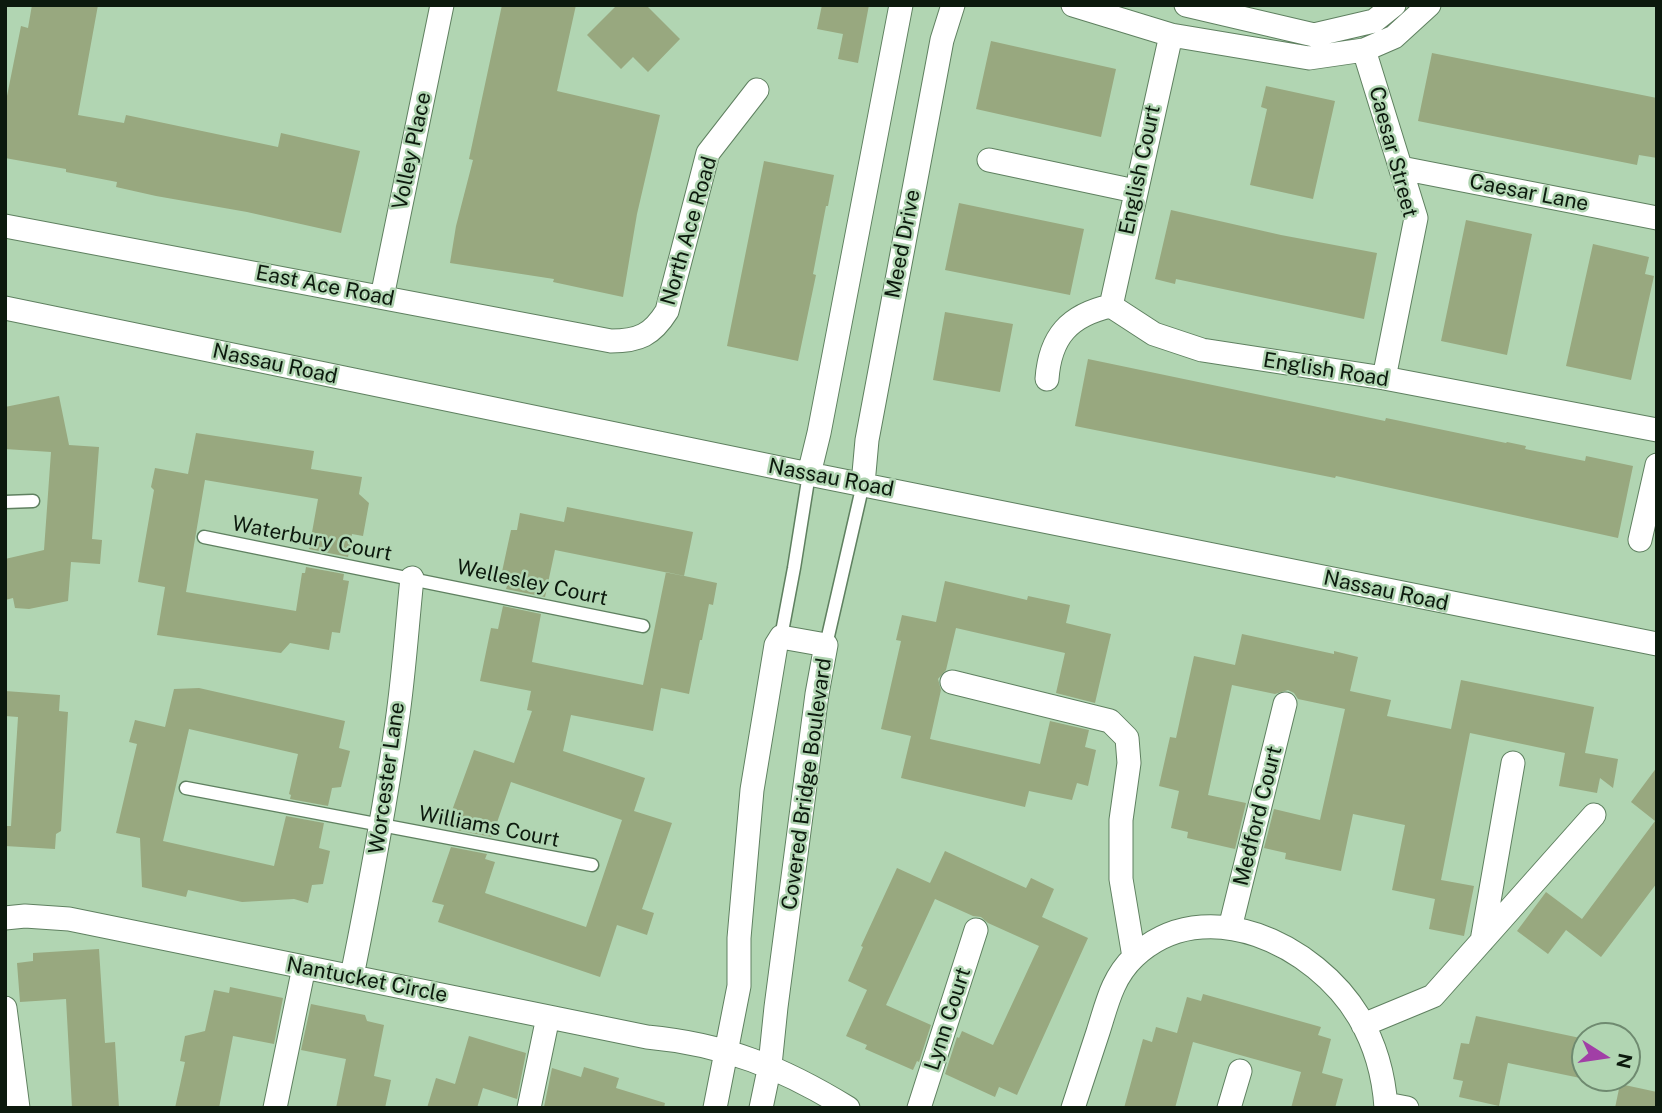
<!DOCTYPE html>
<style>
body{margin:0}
#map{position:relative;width:1662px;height:1113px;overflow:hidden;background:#b1d5b2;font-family:"Public Sans",sans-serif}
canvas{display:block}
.frame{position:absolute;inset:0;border:7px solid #0c190d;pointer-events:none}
.north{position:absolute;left:1571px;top:1022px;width:70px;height:70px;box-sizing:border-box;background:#b1d5b2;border:2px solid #6f8a70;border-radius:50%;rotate:102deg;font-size:19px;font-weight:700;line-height:28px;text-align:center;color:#0c190d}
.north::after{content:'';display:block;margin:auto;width:24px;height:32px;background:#a13fa6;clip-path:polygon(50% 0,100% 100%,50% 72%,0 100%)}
</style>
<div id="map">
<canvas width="1662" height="1113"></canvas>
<div class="frame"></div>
<div class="north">N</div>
</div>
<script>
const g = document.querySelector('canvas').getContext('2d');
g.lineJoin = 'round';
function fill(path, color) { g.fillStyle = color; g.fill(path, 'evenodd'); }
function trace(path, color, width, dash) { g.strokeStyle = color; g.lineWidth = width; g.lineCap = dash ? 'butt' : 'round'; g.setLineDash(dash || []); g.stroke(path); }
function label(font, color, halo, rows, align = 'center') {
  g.font = font + ' "Public Sans",sans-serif'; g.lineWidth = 5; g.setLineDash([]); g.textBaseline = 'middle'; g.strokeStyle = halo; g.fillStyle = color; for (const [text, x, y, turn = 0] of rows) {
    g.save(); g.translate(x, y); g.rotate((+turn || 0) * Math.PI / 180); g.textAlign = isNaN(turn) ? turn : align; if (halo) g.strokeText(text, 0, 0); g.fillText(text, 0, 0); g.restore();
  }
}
fill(new Path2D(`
 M 32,5 L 98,5 L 78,115 L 124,123 L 126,115 L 278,147 L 281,133 L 360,151 L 341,233 L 247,212 L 156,196 L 116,187 L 117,182 L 66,172 L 66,169 L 5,158 L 5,106 L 21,26 L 28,28 Z
 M 502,5 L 576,5 L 557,91 L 660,115 L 637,214 L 623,297 L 553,282 L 554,279 L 450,263 L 456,226 L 473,160 L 469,159 Z
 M 617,5 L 646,5 L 680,39 L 648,72 L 633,57 L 621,69 L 587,35 Z
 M 822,5 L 869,5 L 858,63 L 838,59 L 843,34 L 817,29 Z
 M 991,41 L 1116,69 L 1101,137 L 976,109 Z
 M 1432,53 L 1657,98 L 1657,158 L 1639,155 L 1637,165 L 1418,121 Z
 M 1266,86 L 1335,101 L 1313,199 L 1250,185 L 1267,109 L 1261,107 Z
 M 764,161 L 834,175 L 828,206 L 826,206 L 813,274 L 816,275 L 798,361 L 727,346 Z
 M 959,203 L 1084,229 L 1070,295 L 945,270 Z
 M 1171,210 L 1281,235 L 1377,253 L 1364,319 L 1176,279 L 1175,284 L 1155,279 Z
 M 1466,220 L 1532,234 L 1507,355 L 1441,341 Z
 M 1593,244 L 1649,257 L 1645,274 L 1654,276 L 1631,380 L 1566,366 Z
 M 945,312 L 1013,324 L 1000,392 L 933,380 Z
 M 1088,359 L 1385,421 L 1386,418 L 1506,443 L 1507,442 L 1526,446 L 1525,449 L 1585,461 L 1586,456 L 1633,466 L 1618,538 L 1336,476 L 1335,478 L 1075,426 Z
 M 59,396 L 69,445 L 99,447 L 92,539 L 102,540 L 100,564 L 71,562 L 68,601 L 29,609 L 15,608 L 13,598 L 5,600 L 5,559 L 44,550 L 51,452 L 5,449 L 5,407 Z
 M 196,433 L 314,451 L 311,469 L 362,477 L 359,494 L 369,503 L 363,536 L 352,534 L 348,557 L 309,549 L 318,499 L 205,480 L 186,592 L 296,611 L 302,573 L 305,573 L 306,567 L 344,574 L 343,580 L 349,581 L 340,633 L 332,632 L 329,650 L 290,643 L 281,653 L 157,635 L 165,587 L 138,582 L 154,490 L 151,487 L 155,468 L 188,474 Z
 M 567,507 L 693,532 L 684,576 L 555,550 L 545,597 L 506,589 L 508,583 L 500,581 L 511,530 L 517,530 L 520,513 L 564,522 Z
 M 666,572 L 717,583 L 713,605 L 709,604 L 702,640 L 700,640 L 689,694 L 661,688 L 653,731 L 571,715 L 563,751 L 645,778 L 634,811 L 672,823 L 642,909 L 654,913 L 647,935 L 617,925 L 600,977 L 438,922 L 444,905 L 432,902 L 451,847 L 487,854 L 485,859 L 495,862 L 485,893 L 586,927 L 622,820 L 511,782 L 492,837 L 456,830 L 460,819 L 450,816 L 474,750 L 514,763 L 532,711 L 527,710 L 531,691 L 480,681 L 491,628 L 498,629 L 503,606 L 541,614 L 532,662 L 643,685 Z
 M 945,581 L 1027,600 L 1028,596 L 1070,605 L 1066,623 L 1111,634 L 1095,703 L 1056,693 L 1065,653 L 956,628 L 946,670 L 938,679 L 941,690 L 930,739 L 1040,764 L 1050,721 L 1089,730 L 1085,747 L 1096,750 L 1088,786 L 1077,783 L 1072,800 L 1029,791 L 1025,807 L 901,778 L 911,736 L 881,729 L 901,641 L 896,640 L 902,615 L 936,622 Z
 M 1242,634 L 1334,654 L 1334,651 L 1358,657 L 1350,691 L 1391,700 L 1387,716 L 1451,729 L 1461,680 L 1594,707 L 1585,753 L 1618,759 L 1613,788 L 1600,778 L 1597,793 L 1559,786 L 1565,753 L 1470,733 L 1441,880 L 1474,886 L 1464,936 L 1429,929 L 1435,899 L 1392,890 L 1405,825 L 1353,814 L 1341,871 L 1285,859 L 1286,853 L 1264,848 L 1274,809 L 1320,820 L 1345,709 L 1298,699 L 1294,693 L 1288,690 L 1275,694 L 1232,685 L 1208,795 L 1246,803 L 1235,849 L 1187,838 L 1188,832 L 1171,828 L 1179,791 L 1159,786 L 1170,737 L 1176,738 L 1194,656 L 1235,665 Z
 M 199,688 L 345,721 L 339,748 L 350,751 L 341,787 L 332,788 L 328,806 L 290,799 L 291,795 L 289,794 L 298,754 L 189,729 L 163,841 L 274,866 L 286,816 L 324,823 L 319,848 L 330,851 L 323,884 L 312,885 L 308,903 L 294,899 L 242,902 L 188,890 L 186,897 L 142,887 L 140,838 L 116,833 L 137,744 L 129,742 L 135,720 L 165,727 L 174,689 Z
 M 5,691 L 60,695 L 59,711 L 68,712 L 61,831 L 56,834 L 55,849 L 5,846 L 5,826 L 11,826 L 18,717 L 5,716 Z
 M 1657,767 L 1657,883 L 1601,957 L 1566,930 L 1548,954 L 1517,931 L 1546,892 L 1582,919 L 1655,821 L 1631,802 Z
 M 945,851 L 1026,888 L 1031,878 L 1054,889 L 1042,917 L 1088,938 L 1017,1095 L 999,1087 L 995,1097 L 945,1074 L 957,1037 L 959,1038 L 962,1031 L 993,1045 L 1039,946 L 988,923 L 981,917 L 973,916 L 935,899 L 886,1005 L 931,1025 L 919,1062 L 917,1061 L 913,1070 L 865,1049 L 867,1045 L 846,1036 L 867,990 L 848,981 L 863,947 L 861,946 L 897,868 L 930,883 Z
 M 99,949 L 105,1043 L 115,1042 L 119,1108 L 72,1108 L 66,999 L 20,1002 L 17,963 L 33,961 L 33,953 Z
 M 230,987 L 283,998 L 274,1044 L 233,1036 L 219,1108 L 175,1108 L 185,1062 L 180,1061 L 185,1036 L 205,1031 L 214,990 L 229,993 Z
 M 1203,994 L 1321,1027 L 1318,1035 L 1331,1039 L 1322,1073 L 1343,1079 L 1335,1108 L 1291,1108 L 1301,1072 L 1193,1042 L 1175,1108 L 1124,1108 L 1143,1039 L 1152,1042 L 1156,1027 L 1177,1033 L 1187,997 L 1201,1001 Z
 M 311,1004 L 365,1015 L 367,1021 L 384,1025 L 374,1076 L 391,1080 L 385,1108 L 336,1108 L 346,1059 L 301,1050 Z
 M 1476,1016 L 1585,1039 L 1585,1079 L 1508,1063 L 1499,1106 L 1459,1097 L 1463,1081 L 1453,1079 L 1461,1043 L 1469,1044 Z
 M 469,1036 L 526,1053 L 517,1099 L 483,1088 L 477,1108 L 427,1108 L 436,1078 L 455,1084 Z
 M 584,1067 L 619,1078 L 616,1088 L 665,1103 L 664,1108 L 544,1107 L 552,1068 L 581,1077 Z
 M 1620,1084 L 1657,1092 L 1657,1108 L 1615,1108 Z`), '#98a87f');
const service = new Path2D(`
 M 5,502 L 33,501
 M 204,537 L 643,626
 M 781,637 L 794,568 L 809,474
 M 826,645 L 863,484
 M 186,788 L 592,865`);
const minor = new Path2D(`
 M 1073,5 L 1171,35 L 1309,58 L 1364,50 L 1394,37 L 1429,5
 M 1186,5 L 1314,35 L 1374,21 L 1394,5
 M 1364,50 L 1416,218 L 1384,378
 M 989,160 L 1135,191
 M 1401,168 L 1657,218
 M 5,226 L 611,341 C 639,341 652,335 667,311 L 708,153 L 757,90
 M 382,297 L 442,5
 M 1111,306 L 1171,35
 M 5,308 L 809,474 L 1657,644
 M 1047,379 C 1050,337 1069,315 1111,306 L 1154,334 L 1202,350 L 1384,378 L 1657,430
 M 809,474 L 819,433 L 901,5
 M 863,484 L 867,440 L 942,40 L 953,5
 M 1640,540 L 1657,465
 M 952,682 L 1110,721 L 1127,738 L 1129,763 L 1121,820 L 1121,879 L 1134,957
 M 5,918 L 25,916 L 69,919 L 647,1037 C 724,1044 783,1068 848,1108
 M 1230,928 L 1285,704
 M 1482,941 L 1513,763
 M 352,976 C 369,892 385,807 397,722 C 404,674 407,626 412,578
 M 5,1008 L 18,1108
 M 1363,1025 L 1433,996 L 1594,815
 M 1386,1104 L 1407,1108
 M 275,1108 L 304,967
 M 529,1108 L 548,1017
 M 715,1108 L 739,986 L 739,938 L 752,790 L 776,645 L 781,637 L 826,645 L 817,694 L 776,1007 L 770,1065 L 761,1108
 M 919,1108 L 976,930
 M 1073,1108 C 1081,1083 1090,1057 1098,1032 C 1107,1004 1112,978 1134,957 C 1205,890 1316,945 1359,1017 C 1375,1044 1384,1076 1386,1108
 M 1229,1108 L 1240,1071`);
trace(service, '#5f8060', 15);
trace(minor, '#5f8060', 25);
trace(service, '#fff', 12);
trace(minor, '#fff', 23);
label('21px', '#0c190d', '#b1d5b2', [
 ["Volley Place",412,151,-78],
 ["Caesar Street",1393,152,75],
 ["English Court",1140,170,-78],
 ["Caesar Lane",1529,193,11],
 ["North Ace Road",689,231,-74],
 ["Meed Drive",903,244,-79],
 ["East Ace Road",325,286,11],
 ["Nassau Road",275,364,12],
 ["English Road",1326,370,9],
 ["Nassau Road",831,478,11],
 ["Waterbury Court",312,539,11],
 ["Wellesley Court",532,583,12],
 ["Nassau Road",1386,591,12],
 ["Worcester Lane",387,778,-82],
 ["Covered Bridge Boulevard",807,784,-82],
 ["Medford Court",1258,816,-76],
 ["Williams Court",489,827,11],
 ["Nantucket Circle",367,980,11],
 ["Lynn Court",948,1019,-72]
]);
</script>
